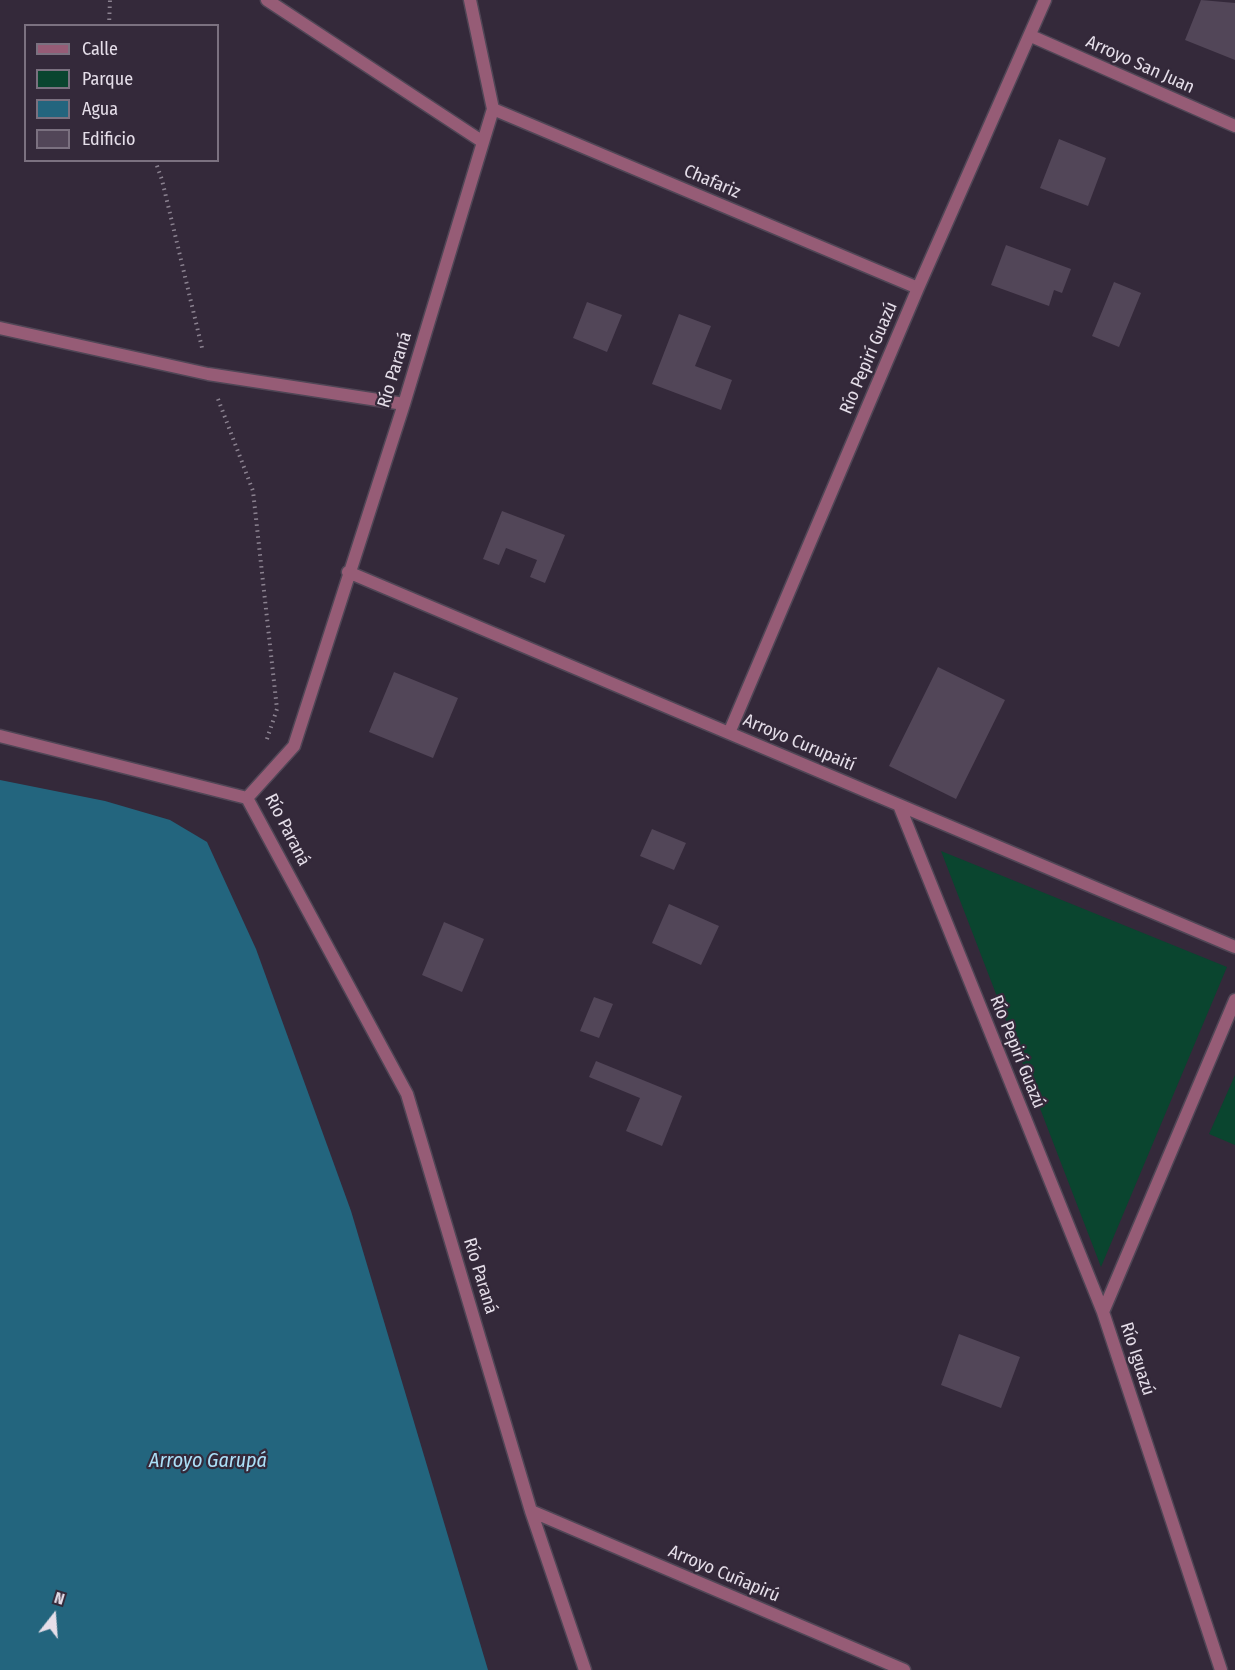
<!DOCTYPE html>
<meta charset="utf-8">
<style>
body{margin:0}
#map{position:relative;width:1235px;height:1670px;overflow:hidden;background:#34293a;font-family:"Fira Sans Condensed",sans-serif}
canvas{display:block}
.legend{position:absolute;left:24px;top:24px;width:195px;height:138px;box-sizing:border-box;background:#34293a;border:2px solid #7b7180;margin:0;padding:8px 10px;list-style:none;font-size:18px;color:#e5dee9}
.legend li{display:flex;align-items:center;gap:12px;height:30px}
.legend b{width:30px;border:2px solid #7b7180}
.north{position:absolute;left:24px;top:1586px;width:60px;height:60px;-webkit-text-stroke:4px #34293a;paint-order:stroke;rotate:17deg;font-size:16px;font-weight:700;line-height:24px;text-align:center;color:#e5dee9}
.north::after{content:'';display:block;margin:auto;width:21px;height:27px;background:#e5dee9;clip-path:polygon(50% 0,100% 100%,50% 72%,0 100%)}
</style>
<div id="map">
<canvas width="1235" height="1670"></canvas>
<ul class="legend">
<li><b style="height:8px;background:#965c76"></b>Calle</li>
<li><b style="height:16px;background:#0a452f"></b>Parque</li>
<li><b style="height:16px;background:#23657e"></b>Agua</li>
<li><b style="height:16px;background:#524658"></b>Edificio</li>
</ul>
<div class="north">N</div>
</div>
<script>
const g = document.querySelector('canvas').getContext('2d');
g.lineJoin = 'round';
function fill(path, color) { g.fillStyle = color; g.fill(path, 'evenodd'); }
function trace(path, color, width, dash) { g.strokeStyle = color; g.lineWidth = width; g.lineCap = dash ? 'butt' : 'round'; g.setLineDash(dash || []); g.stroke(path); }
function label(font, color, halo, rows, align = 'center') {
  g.font = font + ' "Fira Sans Condensed",sans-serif'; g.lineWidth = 4.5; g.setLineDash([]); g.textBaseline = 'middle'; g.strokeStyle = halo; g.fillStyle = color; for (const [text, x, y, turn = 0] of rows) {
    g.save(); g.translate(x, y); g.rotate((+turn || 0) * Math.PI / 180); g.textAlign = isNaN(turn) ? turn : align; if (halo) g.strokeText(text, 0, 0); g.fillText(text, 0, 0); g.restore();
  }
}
fill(new Path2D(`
 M 941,851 L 1227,967 L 1101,1267 Z
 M 1235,1075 L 1235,1145 L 1209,1134 Z`), '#0a452f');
fill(new Path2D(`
 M 0,780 L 105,801 L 170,820 L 207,842 L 256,949 L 351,1211 L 488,1670 L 0,1670 Z`), '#23657e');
fill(new Path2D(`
 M 1201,0 L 1235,3 L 1235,60 L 1185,40 Z
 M 1059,139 L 1106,158 L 1088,206 L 1040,188 Z
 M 1006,245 L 1071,269 L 1062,293 L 1054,290 L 1049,306 L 991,285 Z
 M 1114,282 L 1141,293 L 1119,347 L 1092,336 Z
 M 587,302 L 622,315 L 607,352 L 573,338 Z
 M 679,314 L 711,326 L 695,366 L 732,380 L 721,410 L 652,384 Z
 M 502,511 L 565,535 L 545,583 L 530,577 L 537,560 L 506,548 L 499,565 L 483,559 Z
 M 938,667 L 1005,700 L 956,799 L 889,766 Z
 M 394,672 L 458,698 L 433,758 L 369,732 Z
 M 652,829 L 686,843 L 674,870 L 640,856 Z
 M 669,904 L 719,926 L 701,965 L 652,943 Z
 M 444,922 L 484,939 L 462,992 L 422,975 Z
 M 594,997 L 613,1004 L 599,1038 L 580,1031 Z
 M 596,1061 L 682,1096 L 662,1146 L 626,1131 L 640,1098 L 589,1077 Z
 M 959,1334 L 1020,1357 L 1001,1408 L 941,1385 Z`), '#524658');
const minor = new Path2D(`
 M 267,0 L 483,142
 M 1031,36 L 1235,126
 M 493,109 L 918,288
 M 0,328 L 208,374 L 404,404
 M 348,572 L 1235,947
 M 729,733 L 918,288 L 1045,0
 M 0,736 L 247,798
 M 247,798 L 407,1094 L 531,1511 L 585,1670
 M 247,798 L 294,746 L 404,404 L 493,109 L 470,0
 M 899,805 L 1103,1312
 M 531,1511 L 904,1670
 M 1221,1670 L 1103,1312 L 1235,1000`);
trace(minor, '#504656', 15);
trace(new Path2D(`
 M 109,26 L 110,0
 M 155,160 L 162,180 L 203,352
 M 218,399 L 253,491 L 277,709 L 266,742`), '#8b8290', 4, [1.5, 4.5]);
trace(minor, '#965c76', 12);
label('18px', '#e5dee9', '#34293a', [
 ["Arroyo San Juan",1140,65,24],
 ["Chafariz",712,182,23],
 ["Río Pepirí Guazú",869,358,-67],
 ["Río Paraná",395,370,-73],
 ["Arroyo Curupaití",799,743,23],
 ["Río Paraná",287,830,63],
 ["Río Pepirí Guazú",1017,1052,68],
 ["Río Paraná",480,1276,73],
 ["Río Iguazú",1137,1359,72],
 ["Arroyo Cuñapirú",724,1574,23]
]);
label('italic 20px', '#ace0f8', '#34293a', [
 ["Arroyo Garupá",208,1461]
]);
</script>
